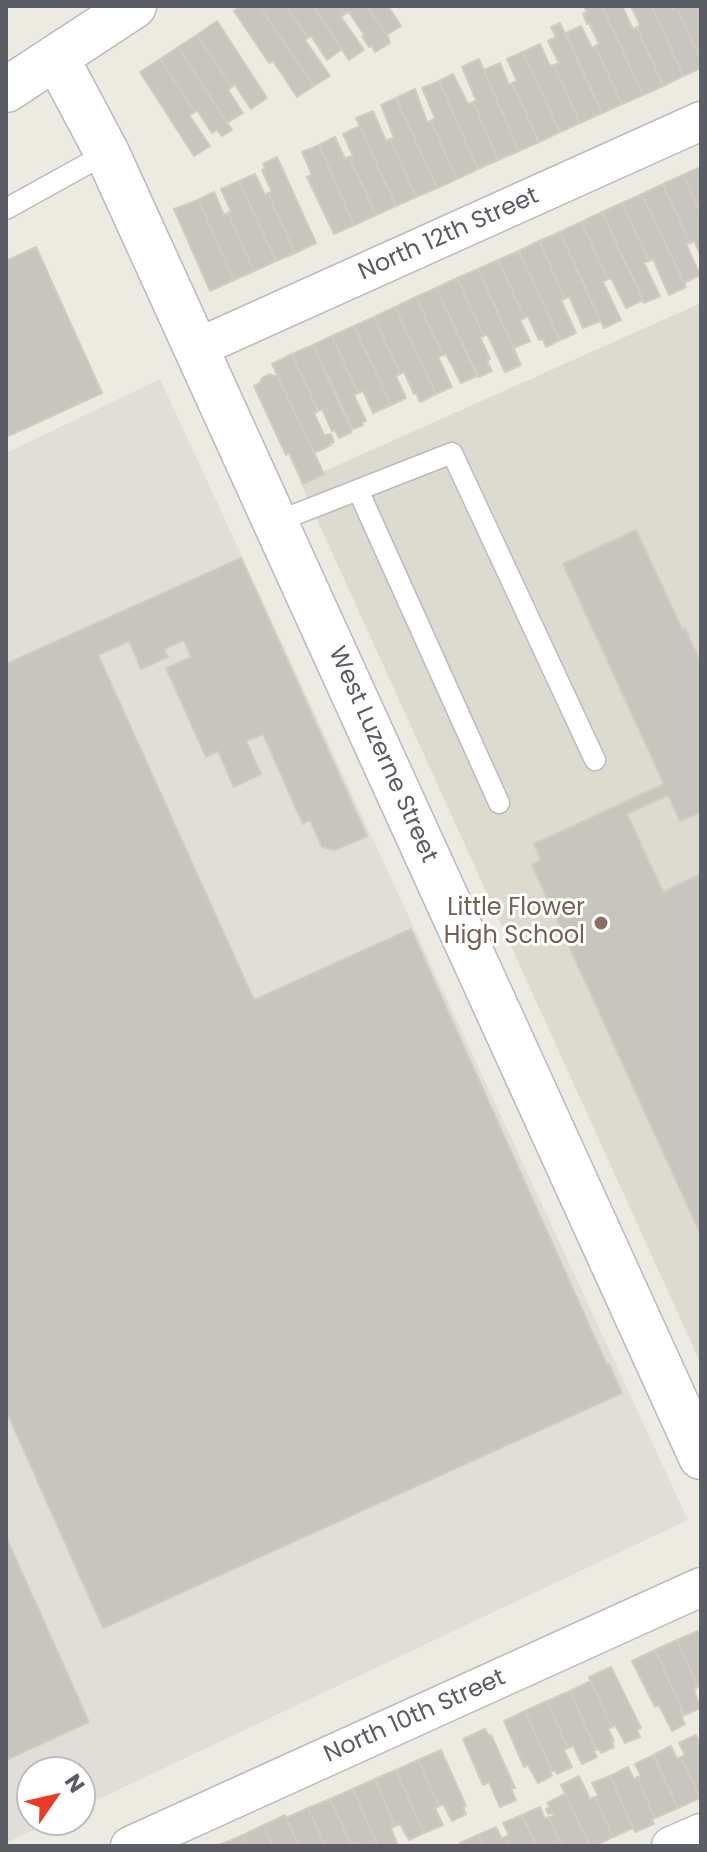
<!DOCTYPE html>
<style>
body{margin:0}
#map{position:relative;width:707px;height:1852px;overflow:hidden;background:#edebe1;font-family:Poppins,sans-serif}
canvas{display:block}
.frame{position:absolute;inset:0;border:8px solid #5a5d63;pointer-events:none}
.north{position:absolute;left:16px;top:1756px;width:80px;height:80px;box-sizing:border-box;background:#fff;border:2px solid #bdbec1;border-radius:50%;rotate:56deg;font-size:22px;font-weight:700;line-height:32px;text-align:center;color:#5a5d63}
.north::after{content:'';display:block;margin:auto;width:28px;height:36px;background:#ed3a27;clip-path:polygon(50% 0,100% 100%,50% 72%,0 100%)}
</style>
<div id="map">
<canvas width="707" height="1852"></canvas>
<div class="frame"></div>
<div class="north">N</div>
</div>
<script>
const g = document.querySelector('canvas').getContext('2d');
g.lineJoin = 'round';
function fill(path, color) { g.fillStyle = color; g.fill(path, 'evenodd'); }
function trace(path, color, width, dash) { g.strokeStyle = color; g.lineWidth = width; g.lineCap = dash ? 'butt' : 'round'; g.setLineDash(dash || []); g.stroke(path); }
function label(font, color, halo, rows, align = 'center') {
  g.font = font + ' Poppins,sans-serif'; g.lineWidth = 6; g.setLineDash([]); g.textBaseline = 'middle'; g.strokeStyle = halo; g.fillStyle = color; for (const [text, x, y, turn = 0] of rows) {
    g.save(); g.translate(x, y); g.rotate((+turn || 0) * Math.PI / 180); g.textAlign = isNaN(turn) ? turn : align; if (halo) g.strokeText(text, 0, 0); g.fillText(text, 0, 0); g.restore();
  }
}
fill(new Path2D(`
 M 160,379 L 688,1520 L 80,1808 L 80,1772 L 32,1772 L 32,1820 L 55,1820 L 6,1843 L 6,453 Z`), '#e1ded9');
fill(new Path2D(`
 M 701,303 L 701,1364 L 300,482 Z`), '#dddad0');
const building = new Path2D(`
 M 241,6 L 259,6 L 314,86 L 297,97 L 273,61 L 269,63 L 234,11 Z
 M 259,6 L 286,6 L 308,38 L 305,40 L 330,76 L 314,86 Z
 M 286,6 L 313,6 L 342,49 L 327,60 L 311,36 L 308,38 Z
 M 313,6 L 339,6 L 345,14 L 341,17 L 364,50 L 349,60 Z
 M 339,6 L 367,6 L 388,37 L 390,43 L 375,52 L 371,45 L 369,47 L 362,36 L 364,35 L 349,12 L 345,14 Z
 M 367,6 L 388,6 L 401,26 L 387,35 Z
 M 588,6 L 602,6 L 643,95 L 622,104 L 595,46 L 599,44 L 589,23 L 587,24 L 583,14 L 587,12 L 585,8 Z
 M 602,6 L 622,6 L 633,29 L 637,27 L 663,86 L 643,95 Z
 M 631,6 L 652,6 L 683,76 L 663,86 L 637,27 L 640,25 Z
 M 652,6 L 671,6 L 673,10 L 677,8 L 701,61 L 701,68 L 683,76 Z
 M 681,6 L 701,6 L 701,61 L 677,8 Z
 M 217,21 L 267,98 L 251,109 L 235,85 L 232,87 L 197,35 Z
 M 560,23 L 602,113 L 580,123 L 554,65 L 559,63 L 548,41 L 556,37 L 551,27 Z
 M 581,26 L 592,48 L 595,46 L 622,104 L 602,113 L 566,33 Z
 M 197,35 L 232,87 L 228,90 L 243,113 L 227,123 L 178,47 Z
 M 540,44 L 550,66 L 554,65 L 580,123 L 560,132 L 523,52 Z
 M 178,47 L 232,130 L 222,136 L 217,130 L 212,133 L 197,110 L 195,112 L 160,59 Z
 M 523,52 L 560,132 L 539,142 L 512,83 L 517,81 L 507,59 Z
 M 160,59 L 195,112 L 189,115 L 210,146 L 194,156 L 140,72 Z
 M 479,59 L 519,151 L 498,160 L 473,102 L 476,100 L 462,67 Z
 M 500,63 L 509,85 L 512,83 L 539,142 L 519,151 L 484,70 Z
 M 453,74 L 468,104 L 473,102 L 498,160 L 478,169 L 439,81 Z
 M 439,81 L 478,169 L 457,179 L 431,121 L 435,118 L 422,88 Z
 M 415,89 L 427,122 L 431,121 L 457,179 L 437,188 L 396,98 Z
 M 396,98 L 437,188 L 416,197 L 390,139 L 394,138 L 381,105 Z
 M 373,111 L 386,141 L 390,139 L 416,197 L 396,206 L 356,118 Z
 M 360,126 L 396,206 L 376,215 L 349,157 L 353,156 L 343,134 Z
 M 335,137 L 345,159 L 349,157 L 376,215 L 354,225 L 319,145 Z
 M 319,145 L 354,225 L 334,234 L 307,177 L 312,175 L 302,152 Z
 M 277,157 L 316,243 L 295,253 L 268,193 L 272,192 L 262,170 L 265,169 L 263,164 Z
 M 701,167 L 701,214 L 683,175 Z
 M 255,174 L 265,195 L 268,193 L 295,253 L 276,261 L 239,181 Z
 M 683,175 L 701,214 L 701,256 L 694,241 L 690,243 L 663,184 Z
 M 239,181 L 276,261 L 254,271 L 228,213 L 231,211 L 221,189 Z
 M 663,184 L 690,243 L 686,244 L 700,275 L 684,283 L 642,194 Z
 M 214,192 L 224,215 L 228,213 L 254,271 L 234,280 L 198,200 Z
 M 642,194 L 686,287 L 669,295 L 653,259 L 649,261 L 622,203 Z
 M 198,200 L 234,280 L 210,291 L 174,209 Z
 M 622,203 L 649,261 L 644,263 L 660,296 L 644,303 L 602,212 Z
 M 602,212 L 643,300 L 626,308 L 611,278 L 608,279 L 581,222 Z
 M 581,222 L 608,279 L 603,282 L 621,320 L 604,328 L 560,232 Z
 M 560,232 L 600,321 L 583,328 L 569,296 L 565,299 L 539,241 Z
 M 539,241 L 565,299 L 561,300 L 576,333 L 560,340 L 519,251 Z
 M 36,247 L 102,393 L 6,437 L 6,261 Z
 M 519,251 L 560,340 L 546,347 L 543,339 L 539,340 L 528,316 L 525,318 L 498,260 Z
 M 498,260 L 525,318 L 520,320 L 530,341 L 514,348 L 478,269 Z
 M 478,269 L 521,365 L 505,372 L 487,334 L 484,336 L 457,278 Z
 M 457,278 L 484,336 L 480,337 L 490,359 L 487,361 L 492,371 L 479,377 L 436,288 Z
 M 436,288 L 477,376 L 461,383 L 446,354 L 443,355 L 416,297 Z
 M 416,297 L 443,355 L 438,357 L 452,387 L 436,394 L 395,307 Z
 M 395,307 L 436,394 L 420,402 L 416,393 L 414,394 L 404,372 L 400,374 L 374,317 Z
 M 374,317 L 400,374 L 396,376 L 406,398 L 391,405 L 354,326 Z
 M 354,326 L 391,405 L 373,413 L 363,391 L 358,393 L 332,336 Z
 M 332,336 L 358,393 L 354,395 L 366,421 L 362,422 L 363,425 L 353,429 L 313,345 Z
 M 313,345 L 352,432 L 339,438 L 335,430 L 332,431 L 322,409 L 318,411 L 292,354 Z
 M 292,354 L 318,411 L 314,413 L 324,435 L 331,434 L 334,442 L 330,444 L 331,445 L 314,453 L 272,364 Z
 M 269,374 L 274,376 L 277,375 L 324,474 L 303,484 L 289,453 L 286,455 L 254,386 L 260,383 L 262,378 Z
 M 636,530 L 682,629 L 685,628 L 701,664 L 701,812 L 680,821 L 668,795 L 627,814 L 663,892 L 701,874 L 701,1235 L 532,865 L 541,860 L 534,844 L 664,784 L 563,564 Z
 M 241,558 L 367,836 L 335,850 L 322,847 L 310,820 L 303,824 L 263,734 L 246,741 L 261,774 L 234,787 L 218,751 L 206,757 L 166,668 L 191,657 L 184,640 L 164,649 L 168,657 L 141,669 L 129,641 L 98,655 L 254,1000 L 411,929 L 607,1365 L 609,1364 L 622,1393 L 103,1628 L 6,1410 L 6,664 Z
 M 6,1537 L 89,1722 L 6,1760 Z
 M 698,1631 L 701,1637 L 701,1686 L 698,1687 L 677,1640 Z
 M 677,1640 L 698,1687 L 694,1689 L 700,1708 L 685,1715 L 655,1650 Z
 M 655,1650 L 682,1708 L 680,1709 L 683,1716 L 681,1716 L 685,1724 L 672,1731 L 659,1705 L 655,1707 L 632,1661 Z
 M 611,1667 L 641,1728 L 637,1730 L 640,1737 L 625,1743 L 615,1725 L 612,1727 L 589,1677 Z
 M 591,1681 L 612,1727 L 608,1729 L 614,1741 L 612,1742 L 614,1747 L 601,1753 L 598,1749 L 596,1750 L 570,1691 Z
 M 570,1691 L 596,1750 L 594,1751 L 597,1757 L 582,1764 L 573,1746 L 568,1748 L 547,1701 Z
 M 547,1701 L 568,1748 L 564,1750 L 572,1767 L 557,1774 L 555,1770 L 552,1771 L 525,1711 Z
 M 525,1711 L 552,1771 L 550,1772 L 552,1776 L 538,1783 L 528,1765 L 524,1767 L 504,1721 Z
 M 485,1729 L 489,1736 L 491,1735 L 515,1788 L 511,1789 L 516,1800 L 500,1807 L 489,1782 L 483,1785 L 463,1739 Z
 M 696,1735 L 701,1746 L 701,1797 L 700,1798 L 681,1757 L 685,1755 L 679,1743 Z
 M 671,1746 L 677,1759 L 681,1757 L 700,1798 L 678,1808 L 653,1755 Z
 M 441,1750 L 466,1806 L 463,1807 L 466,1814 L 452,1821 L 443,1804 L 439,1806 L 418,1760 Z
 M 654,1755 L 678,1808 L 655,1818 L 637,1777 L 641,1776 L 635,1764 Z
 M 418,1760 L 439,1806 L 435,1808 L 443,1825 L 424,1833 L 396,1770 Z
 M 628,1767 L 634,1779 L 637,1777 L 655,1818 L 652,1819 L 654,1824 L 635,1832 L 610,1776 Z
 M 396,1770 L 424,1833 L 409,1840 L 400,1824 L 395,1826 L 375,1779 Z
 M 579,1776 L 590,1799 L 595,1797 L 613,1837 L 594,1846 L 590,1846 L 561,1785 Z
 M 610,1776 L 633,1828 L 613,1837 L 595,1797 L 598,1795 L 592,1783 Z
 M 375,1779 L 395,1826 L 391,1828 L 398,1846 L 378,1846 L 353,1789 Z
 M 353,1789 L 378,1846 L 357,1846 L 356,1843 L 351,1845 L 330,1799 Z
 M 565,1794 L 590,1846 L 562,1846 L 549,1817 L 554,1816 L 552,1813 L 548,1814 L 546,1809 L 550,1807 L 547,1803 Z
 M 330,1799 L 351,1845 L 349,1846 L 325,1846 L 308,1808 Z
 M 540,1807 L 545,1819 L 549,1817 L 562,1846 L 536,1846 L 522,1815 Z
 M 308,1808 L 325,1846 L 299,1846 L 286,1818 Z
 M 285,1815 L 286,1818 L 299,1846 L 273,1846 L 264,1825 Z
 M 522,1815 L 536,1846 L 509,1846 L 505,1837 L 509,1835 L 503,1823 Z
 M 264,1825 L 273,1846 L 247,1846 L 243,1835 Z
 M 496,1827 L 502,1839 L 505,1837 L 509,1846 L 483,1846 L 478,1835 Z
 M 243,1835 L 247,1846 L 220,1846 L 219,1845 Z
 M 478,1835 L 483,1846 L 461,1846 L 460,1843 Z`);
fill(building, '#c8c4be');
trace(building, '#d2ccbf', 2);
const lane = new Path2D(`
 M 6,209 L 107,153
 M 358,490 L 499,803
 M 276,522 L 452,453 L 595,760`);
const street = new Path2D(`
 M 197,348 L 701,121
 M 130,1846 L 701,1587
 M 671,1846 L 701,1833`);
const secondary = new Path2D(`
 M 56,57 L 107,153 L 701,1457
 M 6,90 L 134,6`);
trace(lane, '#b9bbc1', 23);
trace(street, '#b9bbc1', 41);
trace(secondary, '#b7bac0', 47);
trace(lane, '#fff', 20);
trace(street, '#fff', 38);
trace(secondary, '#fff', 44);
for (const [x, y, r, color] of [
 [601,923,8,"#8d6e63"]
]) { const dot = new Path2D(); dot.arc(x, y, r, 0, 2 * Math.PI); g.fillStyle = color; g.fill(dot); trace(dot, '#fff', 3); }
label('24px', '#5a5d63', '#fff', [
 ["North 12th Street",449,235,-24],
 ["West Luzerne Street",382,755,66],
 ["North 10th Street",415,1717,-24]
]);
label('24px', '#785e54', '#fff', [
 ["Little Flower",585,909],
 ["High School",585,937]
], 'right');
</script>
